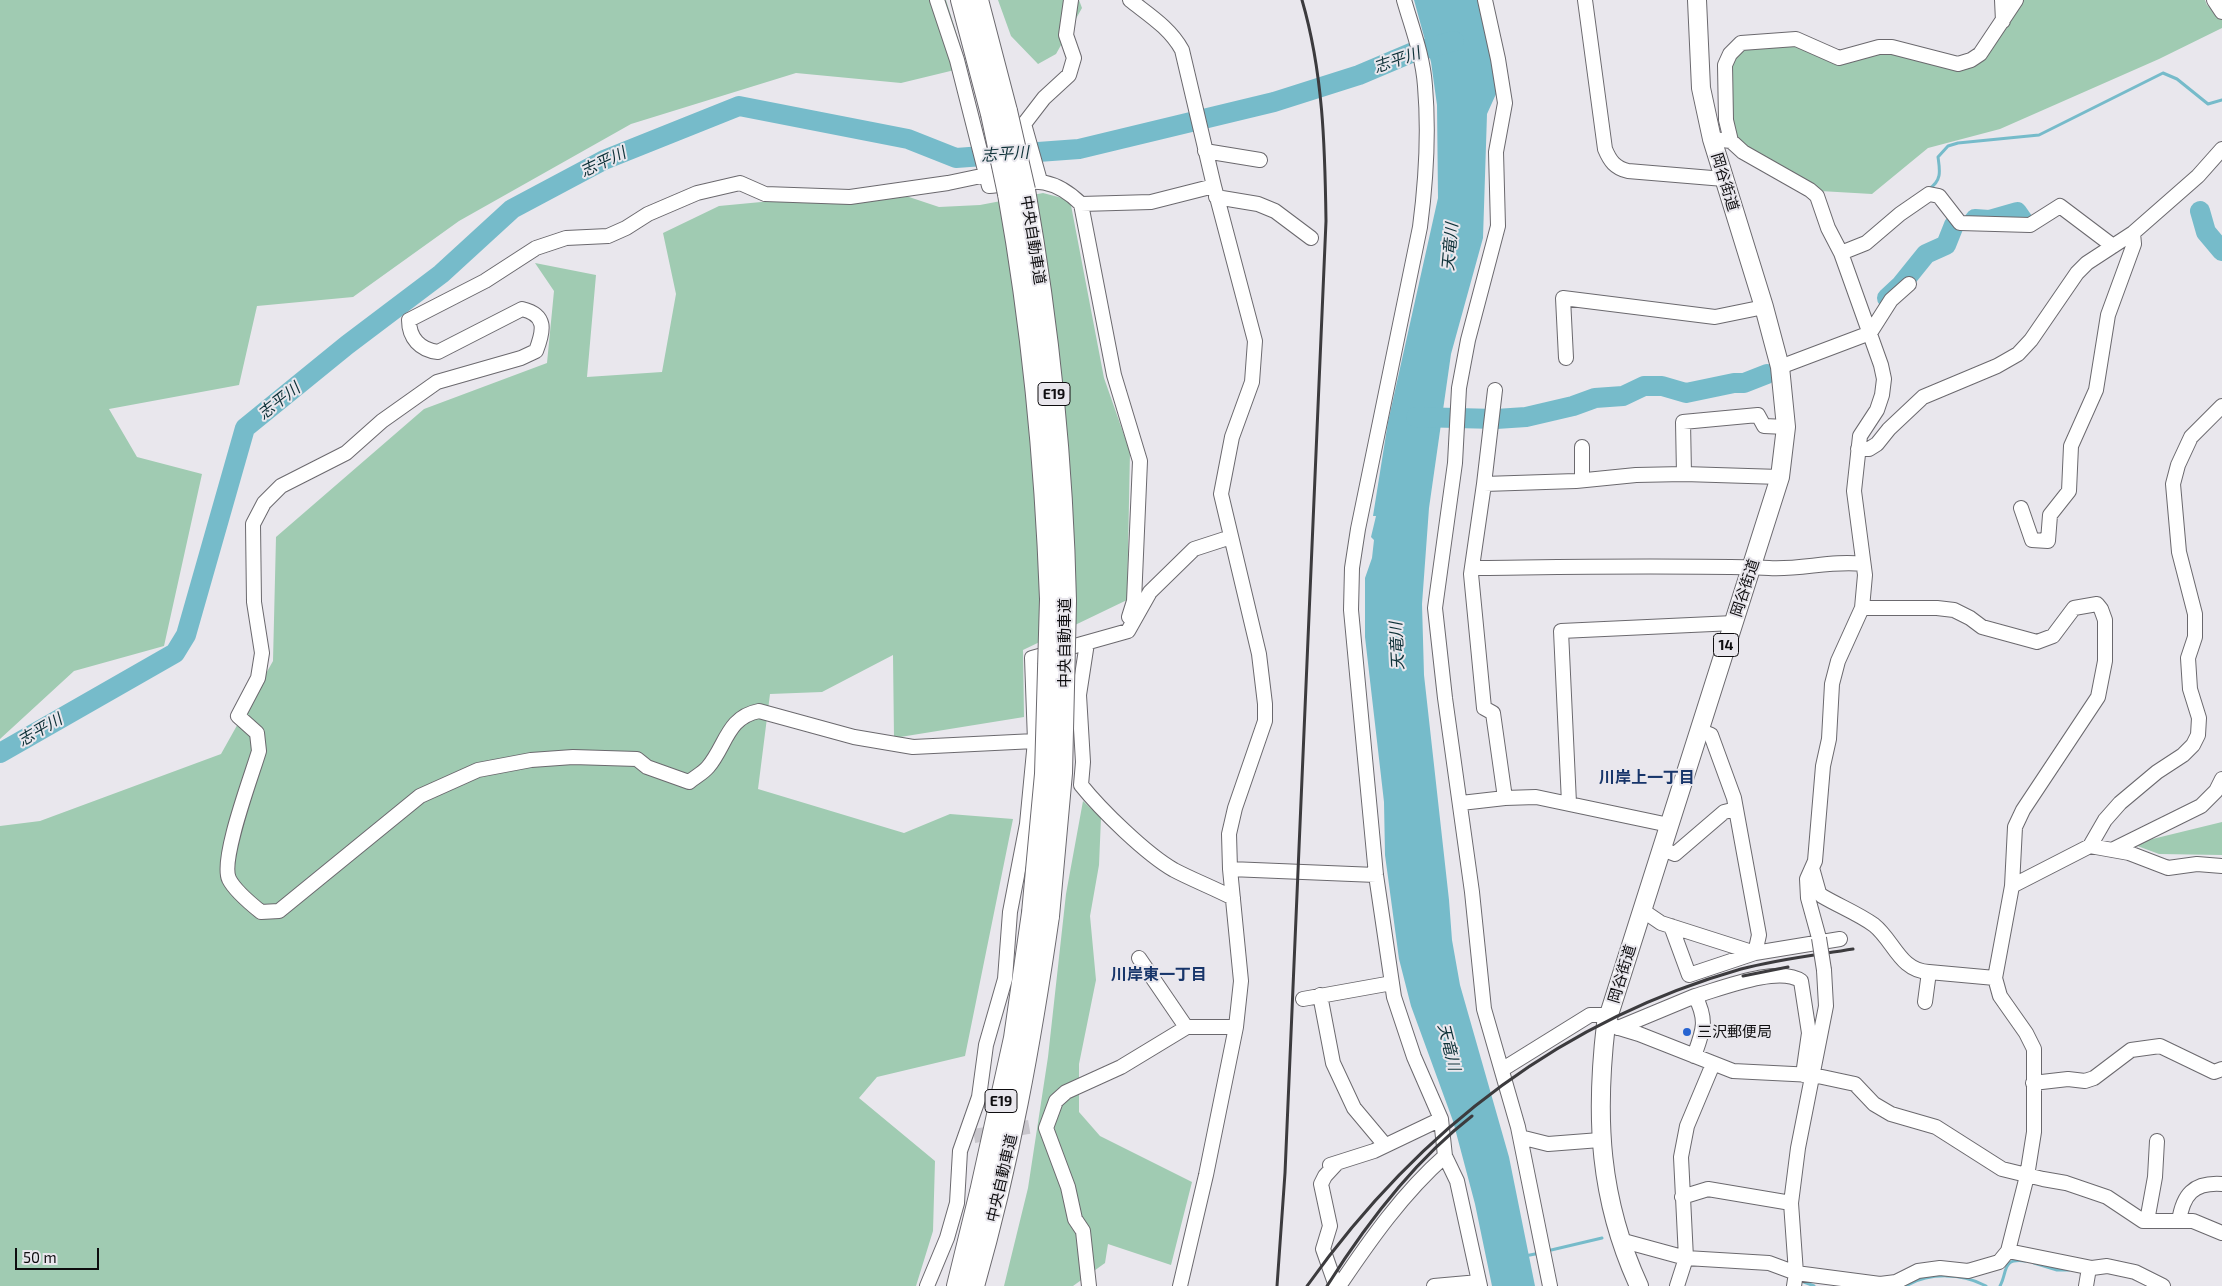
<!DOCTYPE html>
<meta charset="utf-8">
<style>
body{margin:0}
#map{position:relative;width:2222px;height:1286px;overflow:hidden;background:#e9e7ed;font-family:"Exo 2",sans-serif}
canvas{display:block}
.scale{position:absolute;left:15px;top:1248px;width:84px;height:22px;box-sizing:border-box;border:2px solid #0e0d0f;border-top:0;padding-left:6px;font-size:15px;line-height:18px;white-space:nowrap;color:#0e0d0f;-webkit-text-stroke:4px #e9e7ed;paint-order:stroke}
</style>
<div id="map">
<canvas width="2222" height="1286"></canvas>
<div class="scale">50 m</div>
</div>
<script>
const g = document.querySelector('canvas').getContext('2d');
g.lineJoin = 'round';
function fill(path, color) { g.fillStyle = color; g.fill(path, 'evenodd'); }
function trace(path, color, width, dash) { g.strokeStyle = color; g.lineWidth = width; g.lineCap = dash ? 'butt' : 'round'; g.setLineDash(dash || []); g.stroke(path); }
function label(font, color, halo, rows, align = 'center') {
  g.font = font + ' "Exo 2","Noto Sans JP",sans-serif'; g.lineWidth = 4; g.setLineDash([]); g.textBaseline = 'middle'; g.strokeStyle = halo; g.fillStyle = color; for (const [text, x, y, turn = 0] of rows) {
    g.save(); g.translate(x, y); g.rotate((+turn || 0) * Math.PI / 180); g.textAlign = isNaN(turn) ? turn : align; if (halo) g.strokeText(text, 0, 0); g.fillText(text, 0, 0); g.restore();
  }
}
fill(new Path2D(`
 M 0,0 L 946,0 L 967,67 L 901,83 L 796,73 L 631,124 L 459,221 L 353,297 L 257,306 L 239,385 L 109,409 L 137,457 L 202,474 L 164,646 L 74,671 L 0,739 Z
 M 998,0 L 1079,0 L 1082,8 L 1056,54 L 1038,64 L 1011,36 Z
 M 2022,0 L 2205,0 L 2207,5 L 2222,18 L 2222,28 L 2159,59 L 2000,129 L 1928,148 L 1872,194 L 1820,191 L 1739,142 L 1734,133 L 1729,115 L 1729,70 L 1735,57 L 1744,50 L 1768,44 L 1799,44 L 1816,54 L 1884,52 L 1975,64 L 1988,55 Z
 M 888,190 L 939,207 L 980,205 L 1043,193 L 1070,200 L 1104,378 L 1130,452 L 1127,600 L 1023,650 L 1024,717 L 894,738 L 893,655 L 822,692 L 770,694 L 758,789 L 904,833 L 950,814 L 1013,819 L 965,1056 L 877,1077 L 859,1098 L 935,1161 L 933,1231 L 916,1286 L 0,1286 L 0,826 L 40,821 L 221,754 L 273,661 L 276,537 L 424,409 L 547,363 L 554,291 L 535,263 L 596,275 L 587,377 L 662,372 L 676,294 L 663,233 L 719,206 Z
 M 1083,801 L 1101,818 L 1099,865 L 1090,916 L 1096,980 L 1079,1064 L 1079,1112 L 1100,1136 L 1192,1182 L 1171,1265 L 1108,1244 L 1105,1263 L 1073,1286 L 1004,1286 L 1028,1188 L 1048,1057 L 1066,894 Z
 M 2222,822 L 2222,855 L 2159,854 L 2132,844 Z`), '#a0cbb2');
fill(new Path2D(`
 M 1414,0 L 1478,0 L 1492,55 L 1496,94 L 1487,114 L 1483,238 L 1451,354 L 1429,508 L 1422,604 L 1424,675 L 1449,900 L 1452,940 L 1460,985 L 1509,1157 L 1535,1286 L 1492,1286 L 1475,1204 L 1453,1121 L 1411,1006 L 1399,959 L 1385,855 L 1384,802 L 1365,637 L 1365,578 L 1372,558 L 1374,540 L 1371,537 L 1376,516 L 1373,516 L 1388,422 L 1438,198 L 1437,105 L 1431,62 Z`), '#76bbca');
trace(new Path2D(`
 M 1929,189 C 1942,180 1940,171 1938,157 L 1948,146 L 1958,143 L 2039,135 L 2163,73 L 2177,79 L 2208,104 L 2222,100
 M 1547,1251 L 1602,1238
 M 1525,1256 L 1540,1253
 M 2034,1263 L 2057,1270 L 2069,1270
 M 1804,1282 L 1814,1286
 M 1906,1286 C 1929,1272 1963,1273 1986,1286
 M 2000,1286 C 2008,1272 2001,1258 2025,1261`), '#76bbca', 3);
trace(new Path2D(`
 M 2200,211 L 2206,232 L 2222,251
 M 1975,219 L 1989,220 L 2017,212 L 2024,222
 M 1887,298 L 1901,285 L 1926,254 L 1946,245 L 1954,225
 M 1416,417 L 1496,419 L 1526,417 L 1573,406 L 1595,398 L 1623,396 L 1644,386 L 1662,386 L 1686,393 L 1734,383 L 1744,383 L 1767,374
 M 0,753 L 175,653 L 186,635 L 245,428 L 347,345 L 441,274 L 512,209 L 604,160 L 739,106 L 908,139 L 956,158 L 1079,149 L 1274,102 L 1359,75 L 1411,53 L 1454,41`), '#76bbca', 20);
trace(new Path2D(`
 M 974,1136 L 1034,1126`), '#c8c6cc', 14, [14, 7]);
const minor = new Path2D(`
 M 937,0 L 957,60 L 989,186 C 1029,182 1049,173 1081,204 L 1114,375 L 1140,461 L 1134,601 L 1129,617
 M 1130,0 C 1149,15 1170,28 1182,50 L 1214,186 L 1255,341 L 1252,382 L 1232,437 L 1221,494 L 1259,654 L 1265,704 L 1265,721 L 1235,808 L 1229,834 L 1230,869 L 1241,981 L 1236,1027 L 1206,1175 L 1180,1286
 M 1404,0 C 1412,28 1423,56 1425,86 C 1429,133 1426,181 1420,227 L 1358,529 L 1352,568 L 1351,610 L 1376,875 L 1394,997 L 1414,1057 L 1441,1119 L 1445,1156 L 1457,1181 L 1480,1286
 M 1485,0 L 1498,59 L 1505,103 L 1496,152 L 1498,226 L 1468,340 L 1459,388 L 1455,463 L 1435,608 L 1445,698 L 1472,892 L 1484,1009 L 1518,1127 L 1550,1286
 M 1585,0 L 1605,149 C 1610,161 1615,168 1628,171 L 1724,179
 M 2002,0 L 2003,21
 M 2214,0 L 2222,12
 M 1024,124 L 1040,181
 M 1003,128 L 1024,124 L 1044,98 L 1069,75 L 1074,58 L 1066,35 L 1071,0
 M 1712,139 L 1731,141 L 1743,152 L 1810,190 L 1817,196 L 1828,228 L 1841,253 L 1881,365 L 1884,379 L 1882,395 L 1877,410 L 1860,436 L 1854,491 L 1865,575 L 1862,608 L 1838,661 L 1832,684 L 1829,739 L 1823,766 L 1815,861 L 1807,879 L 1808,898 L 1819,938
 M 1731,141 L 1726,120 L 1725,65 L 1730,54 L 1741,43 L 1796,39 L 1839,58 L 1879,47 L 1892,47 L 1958,64 L 1971,60 L 1980,54 L 2016,0
 M 1205,151 L 1260,160
 M 986,175 L 948,183 L 850,197 L 765,194 L 740,183 L 697,193 L 648,214 L 626,228 L 608,236 L 566,238 L 536,248 L 485,281 L 409,320 C 409,338 420,350 438,352 L 522,309 C 547,315 544,330 536,351 L 521,358 L 437,382 L 382,421 L 346,453 L 281,486 L 264,503 L 253,524 L 254,602 L 262,653 L 258,678 L 238,716 L 257,733 L 259,751 C 252,775 220,859 229,879 C 235,891 251,904 261,912 L 279,911 L 420,796 L 478,770 L 531,760 L 573,757 L 637,759 L 647,767 L 689,782 C 695,777 703,773 708,767 C 726,746 727,717 759,711 L 854,737 L 913,747 L 1035,741
 M 1216,197 L 1258,204 L 1275,211 L 1311,238
 M 1081,204 L 1151,202 L 1214,186
 M 1841,253 L 1866,243 L 1900,214 L 1929,194 L 1939,196 L 1960,223 L 2030,225 L 2060,206 L 2113,246
 M 1566,358 L 1563,298 L 1715,317 L 1764,307
 M 1780,367 L 1870,333 L 1891,300 L 1909,284
 M 1858,449 L 1869,449 L 1877,444 L 1889,429 L 1923,397 L 1997,366 L 2018,354 L 2031,340 L 2077,273 L 2087,263 L 2133,233 L 2198,176 L 2222,149
 M 1684,474 L 1683,422 L 1758,415 L 1764,426 L 1786,427
 M 1582,480 L 1582,447
 M 1484,484 L 1495,390
 M 2021,508 L 2032,540 L 2048,541 L 2050,515 L 2069,491 L 2071,446 L 2096,390 L 2108,315 L 2134,244 L 2133,233
 M 1473,568 C 1572,567 1670,565 1769,568 C 1801,570 1832,560 1863,564
 M 1862,608 L 1937,608 L 1954,610 L 1970,618 L 1982,627 L 2037,642 L 2053,636 L 2074,608 L 2097,604 L 2101,609 L 2105,620 L 2105,661 L 2098,697 L 2023,810 L 2015,827 L 2012,886
 M 1087,643 L 1079,695 L 1083,762 L 1081,785 C 1101,810 1146,854 1174,870 C 1193,880 1214,888 1233,898
 M 1505,798 L 1493,713 L 1484,708 L 1471,574 L 1484,484 L 1576,481 L 1636,475 L 1684,474 L 1780,477
 M 1461,803 L 1505,798 L 1536,797 L 1669,825
 M 1569,803 L 1561,631 L 1734,623
 M 2090,846 L 2129,853 L 2168,868 L 2197,864 L 2222,866
 M 1662,849 L 1675,854 L 1724,812 L 1736,809
 M 2112,850 L 2201,806 L 2216,791 L 2222,779
 M 1812,868 L 1819,893 L 1822,896 C 1839,906 1859,914 1874,925 C 1894,941 1900,971 1929,972
 M 1230,869 L 1376,875
 M 1642,910 L 1661,923 L 1755,953 L 1759,935 L 1734,798 L 1711,735 L 1699,730
 M 1671,926 L 1689,975 L 1755,953 L 1840,939
 M 1139,958 L 1186,1027
 M 1320,995 L 1333,1063 L 1354,1108 L 1385,1145
 M 1695,996 C 1720,989 1779,965 1801,981 L 1809,1033 L 1803,1075
 M 1303,999 L 1392,983
 M 1925,1002 L 1929,972 L 1995,978
 M 1606,1024 L 1639,1034 L 1733,1071 L 1813,1075 L 1855,1084 L 1874,1104 L 1891,1114 L 1936,1127 L 2002,1169 L 2043,1179 L 2066,1183 L 2107,1197 L 2143,1221 L 2179,1221 C 2183,1195 2193,1182 2222,1184
 M 1618,1028 L 1695,996 C 1708,1021 1703,1031 1694,1056
 M 1503,1069 L 1590,1015 L 1609,1015
 M 2033,1083 L 2068,1079 L 2085,1081 L 2094,1078 L 2131,1050 L 2160,1046 L 2214,1072 L 2222,1069
 M 1520,1137 L 1548,1144 L 1600,1140
 M 1330,1165 L 1374,1151 L 1441,1119
 M 1682,1197 L 1708,1189 L 1791,1203
 M 2147,1221 L 2155,1177 L 2157,1141
 M 2179,1221 L 2193,1221 L 2222,1233
 M 1620,1240 L 1686,1258 L 1769,1263 L 1796,1273 L 1880,1284 L 1896,1282 L 1918,1271 L 1940,1268 L 1968,1271 L 1999,1262 L 2008,1251 L 2027,1176 L 2034,1132 L 2034,1049 L 2026,1033 L 2000,996 L 1995,978 L 2012,886 L 2090,846 L 2105,820 L 2120,803 L 2157,772 L 2183,755 L 2193,745 L 2198,735 L 2199,718 L 2190,689 L 2188,658 L 2195,637 L 2195,614 L 2179,552 L 2173,484 L 2178,465 L 2191,437 L 2222,406
 M 2008,1251 L 2092,1268 L 2107,1266 L 2135,1272 L 2163,1286
 M 927,1286 L 947,1238 L 957,1203 L 960,1151 L 979,1097 L 986,1045 L 1005,979 L 1010,912 L 1027,824 L 1035,741 L 1032,658 L 1128,631 L 1150,592 L 1194,549 L 1231,537
 M 1089,1286 L 1083,1231 L 1075,1219 L 1068,1187 L 1046,1128 L 1056,1101 L 1066,1092 L 1121,1067 L 1187,1027 L 1236,1027
 M 1336,1286 L 1323,1249 L 1330,1226 L 1321,1184 L 1325,1176 L 1337,1163
 M 1339,1286 C 1370,1240 1403,1193 1445,1156
 M 1434,1286 L 1479,1282
 M 1677,1286 L 1686,1258 L 1681,1157 L 1687,1126 L 1713,1064
 M 1794,1286 L 1796,1273 L 1791,1203 L 1798,1148 L 1826,1006 L 1824,970
 M 2086,1286 L 2089,1268`);
const major = new Path2D(`
 M 1639,1286 C 1599,1199 1595,1118 1606,1024 L 1780,477 L 1786,427 L 1780,367 L 1764,307 L 1712,139 L 1701,88 L 1697,0`);
const highway = new Path2D(`
 M 961,0 L 991,114
 M 978,0 L 1007,111
 M 1025,190 C 1049,326 1063,462 1066,601
 M 1008,194 C 1032,328 1045,463 1050,599
 M 957,1286 L 980,1192 L 1014,1038 L 1032,913
 M 974,1286 C 1009,1164 1031,1041 1049,916`);
trace(minor, '#6b696e', 16);
trace(major, '#6b696e', 20);
trace(highway, '#6b696e', 22);
trace(minor, '#fff', 14);
trace(major, '#fff', 18);
trace(highway, '#fff', 20);
trace(new Path2D(`
 M 1743,976 L 1788,967
 M 1277,1286 L 1285,1173 L 1326,221 C 1325,146 1323,72 1302,0
 M 1307,1286 C 1416,1133 1559,1021 1741,969 C 1778,959 1816,955 1853,949
 M 1327,1286 C 1366,1224 1414,1161 1472,1116`), '#3c3b3e', 3);
const minorBridge = new Path2D(`
 M 1819,938 L 1824,970`);
const highwayBridge = new Path2D(`
 M 1007,111 L 1025,190
 M 991,114 L 1008,194
 M 1032,913 L 1045,774 L 1050,599
 M 1049,916 L 1062,773 L 1066,601`);
trace(minorBridge, '#6b696e', 16, []);
trace(highwayBridge, '#6b696e', 22, []);
trace(minorBridge, '#fff', 14);
trace(highwayBridge, '#fff', 20);
for (const [x, y, r, color] of [
 [1687,1032,5,"#2764d1"]
]) { const dot = new Path2D(); dot.arc(x, y, r, 0, 2 * Math.PI); g.fillStyle = color; g.fill(dot); trace(dot, '#e9e7ed', 2); }
for (const [x, y, w] of [
 [1054,394,32],
 [1726,645,25],
 [1001,1101,32]
]) { const box = new Path2D(); box.roundRect(x - w / 2, y - 11.5, w, 23, 4); g.fillStyle = '#e9e7ed'; g.fill(box); trace(box, '#0e0d0f', 1); }
label('bold 14px', '#0e0d0f', null, [
 ["E19",1054,394],
 ["14",1726,645],
 ["E19",1001,1101]
]);
label('15px', '#0e0d0f', '#e9e7ed', [
 ["岡谷街道",1725,182,73],
 ["中央自動車道",1033,240,81],
 ["岡谷街道",1745,588,-72],
 ["中央自動車道",1065,643,-90],
 ["岡谷街道",1622,974,-73],
 ["中央自動車道",1002,1178,-77]
]);
label('15px', '#0e0d0f', '#e9e7ed', [
 ["三沢郵便局",1697,1032]
], 'left');
label('italic 16px', '#0d3037', '#e9e7ed', [
 ["志平川",1397,60,-19],
 ["志平川",1005,154,-4],
 ["志平川",603,162,-25],
 ["天竜川",1450,247,-85],
 ["志平川",279,401,-38],
 ["天竜川",1397,646,-93],
 ["志平川",40,730,-30],
 ["天竜川",1449,1047,76]
]);
label('bold 16px', '#17356a', '#e9e7ed', [
 ["川岸上一丁目",1647,778],
 ["川岸東一丁目",1159,975]
]);
</script>
